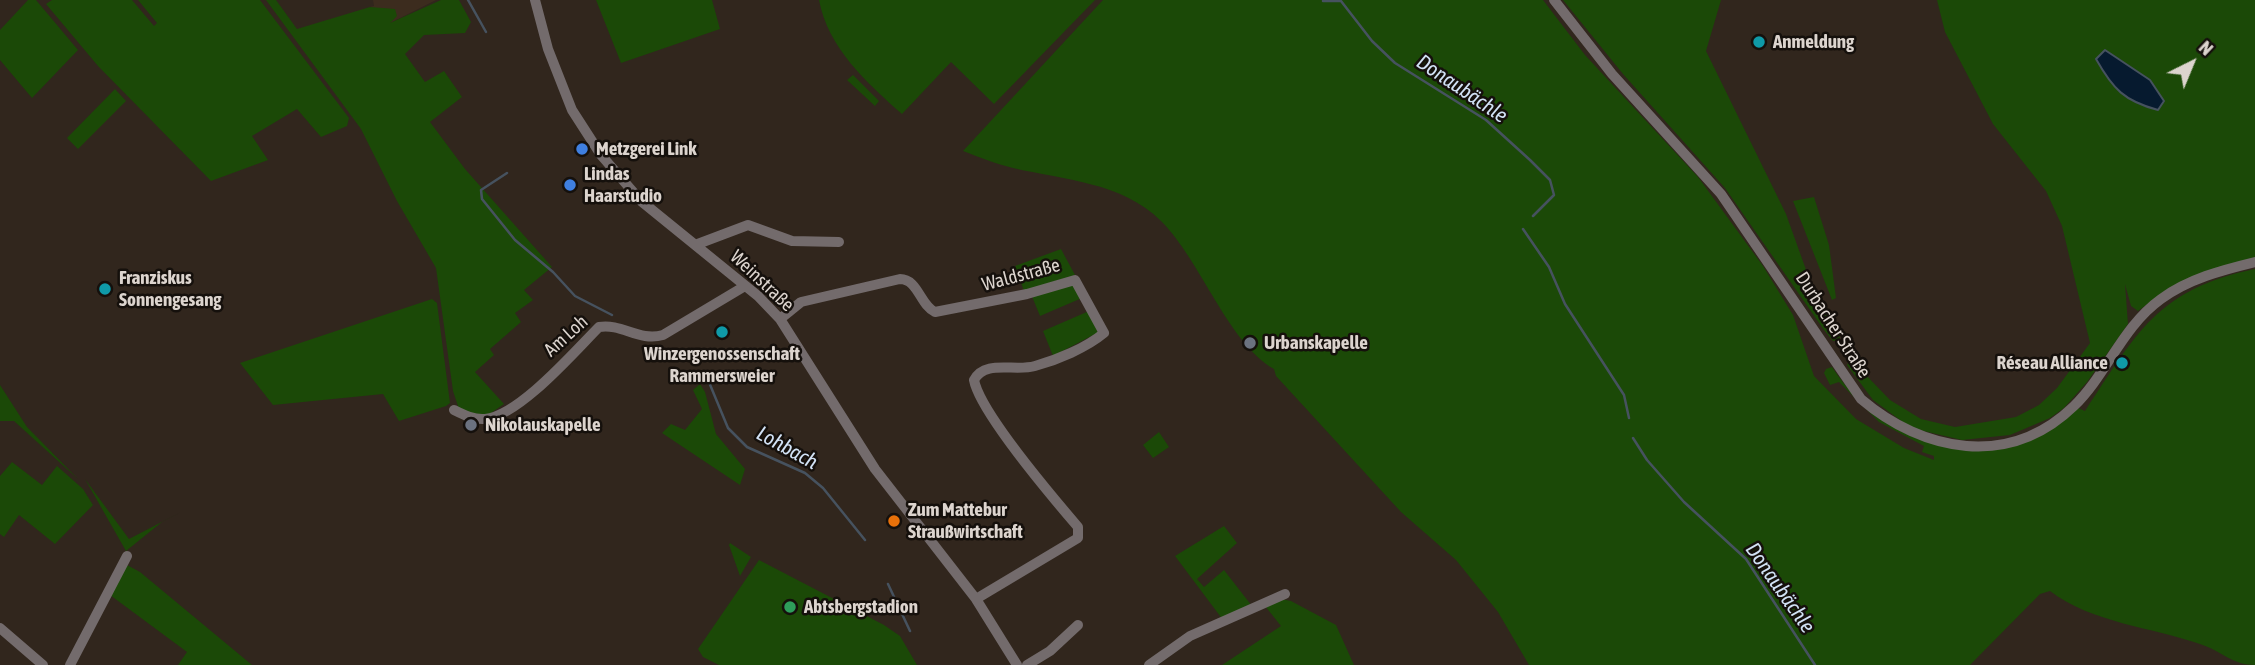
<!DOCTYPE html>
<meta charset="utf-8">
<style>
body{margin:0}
#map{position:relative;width:2255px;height:665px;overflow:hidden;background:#31261d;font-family:"Asap Condensed",sans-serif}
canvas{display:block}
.north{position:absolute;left:2157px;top:28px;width:70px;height:70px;-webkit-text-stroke:5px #15100c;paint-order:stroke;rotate:43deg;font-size:19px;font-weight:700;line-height:28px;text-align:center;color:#dcd4ce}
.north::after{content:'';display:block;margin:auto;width:24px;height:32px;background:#dcd4ce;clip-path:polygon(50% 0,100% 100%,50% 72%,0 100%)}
</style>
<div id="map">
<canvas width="2255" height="665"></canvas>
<div class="north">N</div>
</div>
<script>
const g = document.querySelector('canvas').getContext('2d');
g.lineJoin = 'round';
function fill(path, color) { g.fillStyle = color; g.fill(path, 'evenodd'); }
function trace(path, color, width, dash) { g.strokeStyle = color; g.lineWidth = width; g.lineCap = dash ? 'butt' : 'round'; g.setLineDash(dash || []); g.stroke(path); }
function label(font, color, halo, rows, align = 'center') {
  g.font = font + ' "Asap Condensed",sans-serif'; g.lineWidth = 5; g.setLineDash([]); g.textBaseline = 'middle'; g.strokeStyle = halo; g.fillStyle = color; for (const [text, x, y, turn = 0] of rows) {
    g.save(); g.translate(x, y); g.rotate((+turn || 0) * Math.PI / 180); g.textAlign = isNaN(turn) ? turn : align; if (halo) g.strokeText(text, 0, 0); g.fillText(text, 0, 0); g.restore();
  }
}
fill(new Path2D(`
 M 373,0 L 436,0 L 390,23 L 370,7 L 374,6 Z`), '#3c2c1e');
fill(new Path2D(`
 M 28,0 L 36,0 L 78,50 L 32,98 L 0,60 L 0,30 Z
 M 52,0 L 132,0 L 154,26 L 157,23 L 138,0 L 260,0 L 349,118 L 347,126 L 321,137 L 297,109 L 252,136 L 268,160 L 211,181 L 98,66 L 46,4 Z
 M 266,0 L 276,0 L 297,29 L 370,7 L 395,9 L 397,16 L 390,23 L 441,0 L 459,0 L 471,22 L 465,33 L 424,35 L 405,54 L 425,82 L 444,71 L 462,97 L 430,122 L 465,169 L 552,267 L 524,290 L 533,300 L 515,313 L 521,322 L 490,349 L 494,355 L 475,372 L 504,404 L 488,415 L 460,412 L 453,391 L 436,268 L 397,201 L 361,129 Z
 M 596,0 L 712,0 L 720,29 L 621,63 Z
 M 819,0 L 1095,0 L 994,104 L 951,62 L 902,114 C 867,83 828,48 819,0 Z
 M 1103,0 L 1543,0 L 1585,55 L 1698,177 L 1763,266 L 1793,315 L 1814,376 L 1856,419 L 1904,448 L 1934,460 L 1934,456 L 1922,452 L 1924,446 L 1879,422 L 1839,382 L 1830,385 L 1824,373 L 1826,369 L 1832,367 C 1861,411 1901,440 1953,448 C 1964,449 1979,451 1990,448 C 2020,439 2050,421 2078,408 L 2085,411 C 2136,334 2157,289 2255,269 L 2255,665 C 2232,665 2222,651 2200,644 C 2151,627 2092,623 2050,591 L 2040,594 L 1970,665 L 1529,665 L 1498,612 L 1456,560 L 1401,512 L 1276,376 L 1274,369 C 1228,343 1201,261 1161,221 C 1122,182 1064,180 1013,168 C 996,164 979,157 963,151 Z
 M 1563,0 L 1721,0 L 1706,51 L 1786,214 L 1809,278 L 1841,331 L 1839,340 L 1833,341 L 1824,330 L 1725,188 L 1623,74 Z
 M 1937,0 L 2255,0 L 2255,258 L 2150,302 L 2138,311 L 2131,306 L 2125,284 L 2128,324 L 2087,382 L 2064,408 L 2050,418 L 2010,435 L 1962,440 L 1911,428 L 1873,400 L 1847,365 L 1855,350 L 1863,372 L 1890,400 L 1921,419 L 1955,427 L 2016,417 L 2039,405 L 2057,388 L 2090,343 L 2062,226 L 2046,191 L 1993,124 L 1945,32 ZM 2106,50 L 2150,80 L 2164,101 Z
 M 853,75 L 879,101 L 875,106 L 847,80 Z
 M 115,89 L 126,101 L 78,149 L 67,138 Z
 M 1814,197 L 1829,245 L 1836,298 L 1832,300 L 1793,201 Z
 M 1061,249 L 1075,275 L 1024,291 L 1015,266 Z
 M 1072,285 L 1082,298 L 1040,316 L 1031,294 Z
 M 432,299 L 437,303 L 450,403 L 446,406 L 399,421 L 383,394 L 273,405 L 240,363 Z
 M 1089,311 L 1098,328 L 1097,333 L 1053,356 L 1043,331 Z
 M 700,384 L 705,392 L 716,434 L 745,469 L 740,485 L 662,433 L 671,424 L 685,430 L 702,409 L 693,390 Z
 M 0,385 L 27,427 L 78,479 L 14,421 L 0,421 Z
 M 1159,432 L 1169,447 L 1153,458 L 1143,445 Z
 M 12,462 L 42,485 L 57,466 L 83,489 L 93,505 L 55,544 L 19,515 L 4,537 L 0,534 L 0,476 Z
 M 85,479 L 129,539 L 181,512 L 162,522 L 126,551 Z
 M 1224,526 L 1237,543 L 1197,579 L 1204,587 L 1224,570 L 1252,606 L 1223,620 L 1175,556 Z
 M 730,543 L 751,557 L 740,576 L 729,545 Z
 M 759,560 L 884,625 L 900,636 L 917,665 L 719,665 L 703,657 L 698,649 Z
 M 127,565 L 140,572 L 252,665 L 178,665 L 187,652 L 110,595 Z
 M 1281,599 L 1291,601 L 1336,625 L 1354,665 L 1222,665 L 1281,626 L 1265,606 Z`), '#1b4907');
const water = new Path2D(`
 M 2105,50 L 2150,80 L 2164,101 L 2158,110 C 2124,101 2113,89 2096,59 Z`);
fill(water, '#061a2f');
trace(water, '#46525f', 2);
trace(new Path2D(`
 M 468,0 L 486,32
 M 1323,1 L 1341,1 L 1372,41 L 1395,63 L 1486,120 L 1530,160 L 1550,180 L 1554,195 L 1533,216
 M 507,173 L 481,190 L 482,199 L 515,240 L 553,272 L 575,296 L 612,315
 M 1523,229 L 1549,267 L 1565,304 L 1624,395 L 1629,418
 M 706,375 L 728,428 L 747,447 L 805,473 L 823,488 L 865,540
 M 1633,438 L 1647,460 L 1684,502 L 1746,559 L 1815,665
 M 888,584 L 910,631`), '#46525f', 2.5);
trace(new Path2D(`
 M 535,0 L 548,49 L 572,110 L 601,155 L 641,201 L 758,296 L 780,319 L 875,469 L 976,599 L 1017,665
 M 1554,0 L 1612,74 L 1721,194 L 1861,399 C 1923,452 2009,469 2074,406 C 2107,374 2122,327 2161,299 C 2188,279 2222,270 2255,262
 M 695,245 L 748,225 L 792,241 L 839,242
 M 780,319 L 801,302 L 900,279 C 918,279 920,305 935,312 L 1027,294 L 1075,280 L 1104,333 C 1086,348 1057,360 1035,366 C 1015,372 985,359 974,380 C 980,412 1054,499 1078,527 L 1078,538 L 976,599
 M 454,410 C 464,415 474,420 485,419 C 519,416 575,351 599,327 C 622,323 639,342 663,335 L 745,286
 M 0,628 L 43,665
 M 70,665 L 127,556
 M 1027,665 L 1050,651 L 1078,625
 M 1149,665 L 1190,636 L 1285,594`), '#736b6c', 10);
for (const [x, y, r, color] of [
 [1759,42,7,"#0f9aa8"],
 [582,149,7,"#3f7fe0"],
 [570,185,7,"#3f7fe0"],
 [105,289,7,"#0f9aa8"],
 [722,332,7,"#0f9aa8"],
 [1250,343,7,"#6b7280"],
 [2122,363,7,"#0f9aa8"],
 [471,425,7,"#6b7280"],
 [894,521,7,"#e8710a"],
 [790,607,7,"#2e9e5b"]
]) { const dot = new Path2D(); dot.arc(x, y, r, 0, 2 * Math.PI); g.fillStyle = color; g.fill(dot); trace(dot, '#15100c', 2.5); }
label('bold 19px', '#dcd4ce', '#15100c', [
 ["Anmeldung",1773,42],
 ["Metzgerei Link",596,149],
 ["Lindas",584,174],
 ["Haarstudio",584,196],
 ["Franziskus",119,278],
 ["Sonnengesang",119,300],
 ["Urbanskapelle",1264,343],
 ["Winzergenossenschaft",722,354,"center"],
 ["Rammersweier",722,376,"center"],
 ["Réseau Alliance",2108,363,"right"],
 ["Nikolauskapelle",485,425],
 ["Zum Mattebur",908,510],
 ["Straußwirtschaft",908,532],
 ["Abtsbergstadion",804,607]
], 'left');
label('19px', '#dcd4ce', '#15100c', [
 ["Waldstraße",1021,275,-15],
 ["Weinstraße",762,281,43],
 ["Durbacher Straße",1833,325,57],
 ["Am Loh",566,336,-42]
]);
label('italic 21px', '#d2e2f5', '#15100c', [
 ["Donaubächle",1462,89,34],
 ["Lohbach",787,448,29],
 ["Donaubächle",1780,588,55]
]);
</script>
